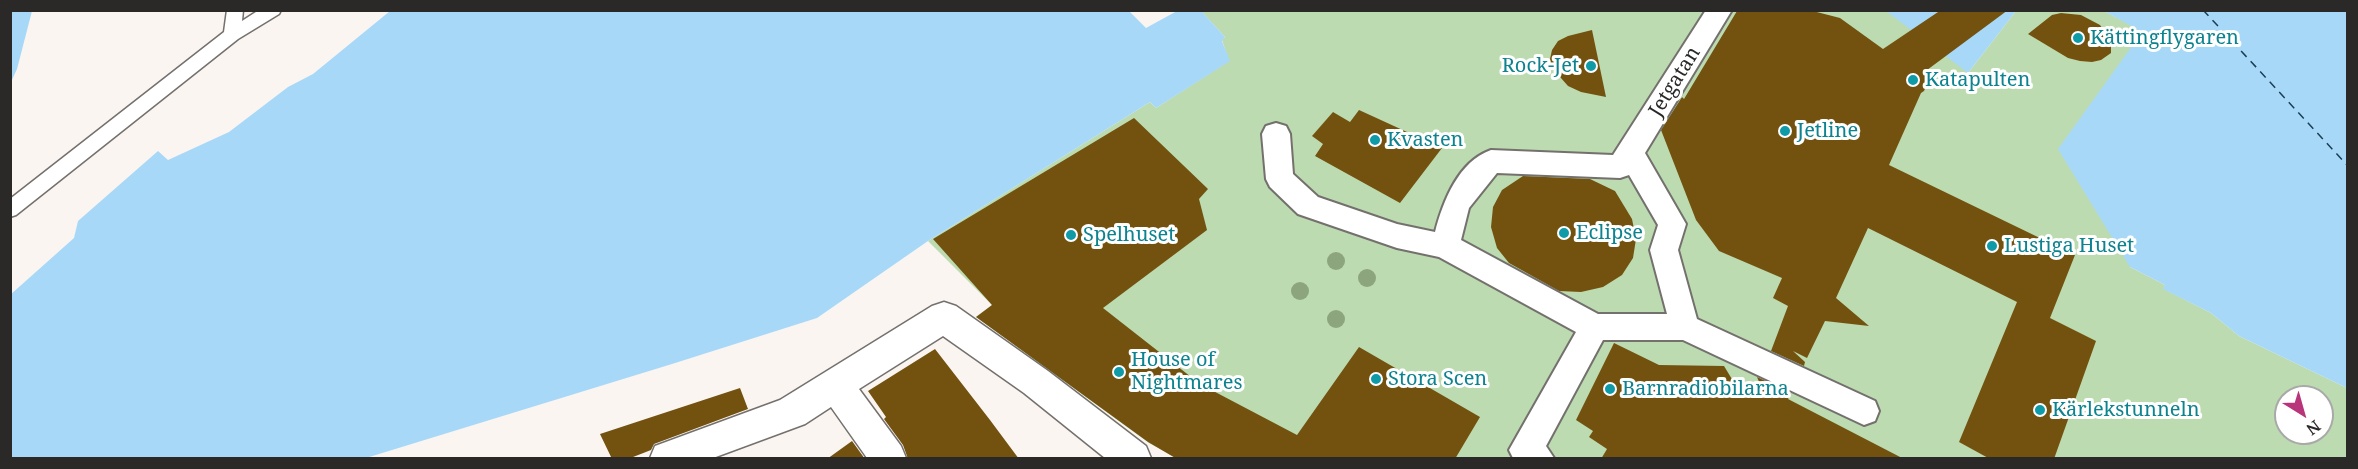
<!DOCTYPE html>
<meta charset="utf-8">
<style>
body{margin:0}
#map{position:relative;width:2358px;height:469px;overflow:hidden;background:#faf5f1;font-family:"Noto Serif",serif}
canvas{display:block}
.frame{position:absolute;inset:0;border:12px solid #2b2928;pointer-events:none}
.north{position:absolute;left:2274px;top:385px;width:60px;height:60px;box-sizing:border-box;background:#fff;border:2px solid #aaa9a9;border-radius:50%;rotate:143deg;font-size:16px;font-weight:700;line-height:24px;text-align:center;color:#2b2928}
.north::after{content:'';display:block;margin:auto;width:21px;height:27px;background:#b9357b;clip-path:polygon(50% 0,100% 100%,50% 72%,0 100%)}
</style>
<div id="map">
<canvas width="2358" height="469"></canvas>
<div class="frame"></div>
<div class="north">N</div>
</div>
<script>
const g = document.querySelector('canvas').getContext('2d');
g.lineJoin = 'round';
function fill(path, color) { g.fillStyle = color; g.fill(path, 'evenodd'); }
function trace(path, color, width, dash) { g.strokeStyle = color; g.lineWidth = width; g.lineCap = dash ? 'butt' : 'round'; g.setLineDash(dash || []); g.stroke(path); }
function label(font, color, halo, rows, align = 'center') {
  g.font = font + ' "Noto Serif",serif'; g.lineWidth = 6; g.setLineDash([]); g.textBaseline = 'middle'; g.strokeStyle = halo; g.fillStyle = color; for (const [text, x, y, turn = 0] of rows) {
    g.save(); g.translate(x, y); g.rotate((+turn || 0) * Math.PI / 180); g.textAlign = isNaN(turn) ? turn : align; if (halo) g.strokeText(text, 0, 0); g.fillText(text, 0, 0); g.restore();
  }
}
fill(new Path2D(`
 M 1201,11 L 1905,11 L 1968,73 L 2016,11 L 2104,11 L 2142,31 L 2130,267 L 2165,285 L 2164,289 L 2211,313 L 2239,336 L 2347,388 L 2347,458 L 1177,458 L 1149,443 L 976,317 L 992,305 L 928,241 L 1150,102 L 1156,108 L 1229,61 L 1222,40 L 1225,37 ZM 2286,397 L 2322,397 L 2322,433 L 2286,433 Z`), '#bcdbb0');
fill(new Path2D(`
 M 11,10 L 32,11 L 17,69 L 11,82 Z
 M 1207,10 L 1203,13 L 1225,37 L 1222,41 L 1230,61 L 1156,108 L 1150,102 L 928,241 L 817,318 L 672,364 L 366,458 L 11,458 L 10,295 L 74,238 L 78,221 L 158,151 L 168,160 L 229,132 L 288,87 L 313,74 L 390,11 Z
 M 1886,11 L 2016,11 L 1968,73 Z
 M 2104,11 L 2347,11 L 2347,388 L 2239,336 L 2211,313 L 2163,289 L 2165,285 L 2130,267 L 2058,149 L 2142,32 Z`), '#a8d8f8');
fill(new Path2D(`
 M 1129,11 L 1177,11 L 1146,28 Z`), '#faf5f1');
trace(new Path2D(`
 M 2203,10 L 2348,166`), '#1a3e54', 1.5, [8, 6]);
fill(new Path2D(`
 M 1809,10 L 1840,18 L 1883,49 L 1941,10 L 2008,10 L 1927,70 L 1928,81 L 1924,91 L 1921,93 L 1889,165 L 2075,255 L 2050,318 L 2096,341 L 2054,459 L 1990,459 L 1959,442 L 2017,302 L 1868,228 L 1836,298 L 1869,326 L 1825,321 L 1807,358 L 1793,351 L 1805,362 L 1804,366 L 1771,351 L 1788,306 L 1773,298 L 1782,278 L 1719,251 L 1696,220 L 1661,130 L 1682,97 L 1684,99 L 1737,11 Z
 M 2061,13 L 2081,15 L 2100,25 L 2111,41 L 2111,53 L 2101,60 L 2092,62 L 2080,61 L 2068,58 L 2028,34 L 2052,15 Z
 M 1592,30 L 1606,97 L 1581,92 L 1568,86 L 1553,69 L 1550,59 L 1552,50 L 1558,41 L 1568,36 Z
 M 1359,110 L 1442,148 L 1400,203 L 1315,156 L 1323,144 L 1312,136 L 1333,112 L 1350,122 Z
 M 1134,118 L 1208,189 L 1199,199 L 1207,230 L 1103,308 L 1200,384 L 1297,435 L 1359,347 L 1480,417 L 1455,459 L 1177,459 L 1148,442 L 976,317 L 992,305 L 933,239 Z
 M 1523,176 L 1590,179 L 1615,191 L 1632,219 L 1636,239 L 1633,258 L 1622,275 L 1603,287 L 1581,292 L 1559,291 L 1509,263 L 1497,248 L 1491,227 L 1493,207 L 1502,190 Z
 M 1614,343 L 1659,365 L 1724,366 L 1741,394 L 1760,384 L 1757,377 L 1791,393 L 1788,399 L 1904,459 L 1601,459 L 1607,449 L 1589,437 L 1593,431 L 1576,420 Z
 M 935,349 L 990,420 L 1019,459 L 908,459 L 903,445 L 884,419 L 886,417 L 868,391 Z
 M 740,388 L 748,409 L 654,444 L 651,450 L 628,459 L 612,459 L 600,434 Z
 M 852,441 L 865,459 L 827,459 Z`), '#735210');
const service = new Path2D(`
 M 227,10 L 243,10 L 242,21 L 259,10 L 281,10 L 279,14 L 238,39 L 16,215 L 10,217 L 10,199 L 224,32 Z`);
const pedestrian = new Path2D(`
 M 1706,10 L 1732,10 L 1645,153 L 1686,224 L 1678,250 L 1697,319 L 1875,401 L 1879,411 L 1875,421 L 1864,425 L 1683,340 L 1603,340 L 1546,446 L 1554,458 L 1513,458 L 1509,450 L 1576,332 L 1439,257 L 1397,248 L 1298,214 L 1270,187 L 1266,179 L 1262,134 L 1266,126 L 1276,123 L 1286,126 L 1290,134 L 1293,174 L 1318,197 L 1397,224 L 1435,232 C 1443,201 1459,161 1491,150 L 1613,155 ZM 1497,173 L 1620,178 L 1629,175 L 1658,225 L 1650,250 L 1667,314 L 1598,314 L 1461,240 L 1469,208 Z`);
const minor = new Path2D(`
 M 944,302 L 956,306 L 1048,371 L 1146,446 L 1151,458 L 1105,458 L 1024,393 L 943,336 L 859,389 L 901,446 L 906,458 L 867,458 L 831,407 L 805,424 L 713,458 L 650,458 L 655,446 L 780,400 L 932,306 Z`);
trace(service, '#74706d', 3);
trace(pedestrian, '#74706d', 4);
trace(minor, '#74706d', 3);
fill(service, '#fff');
fill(pedestrian, '#fff');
fill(minor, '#fff');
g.fillStyle = '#8da57d';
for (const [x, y] of [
 [1336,261],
 [1367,278],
 [1300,291],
 [1336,319]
]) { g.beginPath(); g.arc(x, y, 9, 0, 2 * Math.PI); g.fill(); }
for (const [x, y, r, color] of [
 [2078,38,6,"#0f9aa8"],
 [1591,66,6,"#0f9aa8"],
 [1913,80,6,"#0f9aa8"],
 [1785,131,6,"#0f9aa8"],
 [1375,140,6,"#0f9aa8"],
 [1564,233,6,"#0f9aa8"],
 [1071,235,6,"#0f9aa8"],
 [1992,246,6,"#0f9aa8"],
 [1119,372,6,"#0f9aa8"],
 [1376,379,6,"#0f9aa8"],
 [1610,389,6,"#0f9aa8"],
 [2040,410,6,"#0f9aa8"]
]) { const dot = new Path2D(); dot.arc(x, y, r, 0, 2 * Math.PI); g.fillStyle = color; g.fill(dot); trace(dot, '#fff', 2); }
label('20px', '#0d838f', '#fff', [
 ["Kättingflygaren",2090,38],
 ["Rock-Jet",1579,66,"right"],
 ["Katapulten",1925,80],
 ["Jetline",1797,131],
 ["Kvasten",1387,140],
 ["Eclipse",1576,233],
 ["Spelhuset",1083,235],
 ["Lustiga Huset",2004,246],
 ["House of",1131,360],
 ["Nightmares",1131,383],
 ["Stora Scen",1388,379],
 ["Barnradiobilarna",1622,389],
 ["Kärlekstunneln",2052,410]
], 'left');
label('20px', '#2b2928', '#fff', [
 ["Jetgatan",1675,82,-58]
]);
</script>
